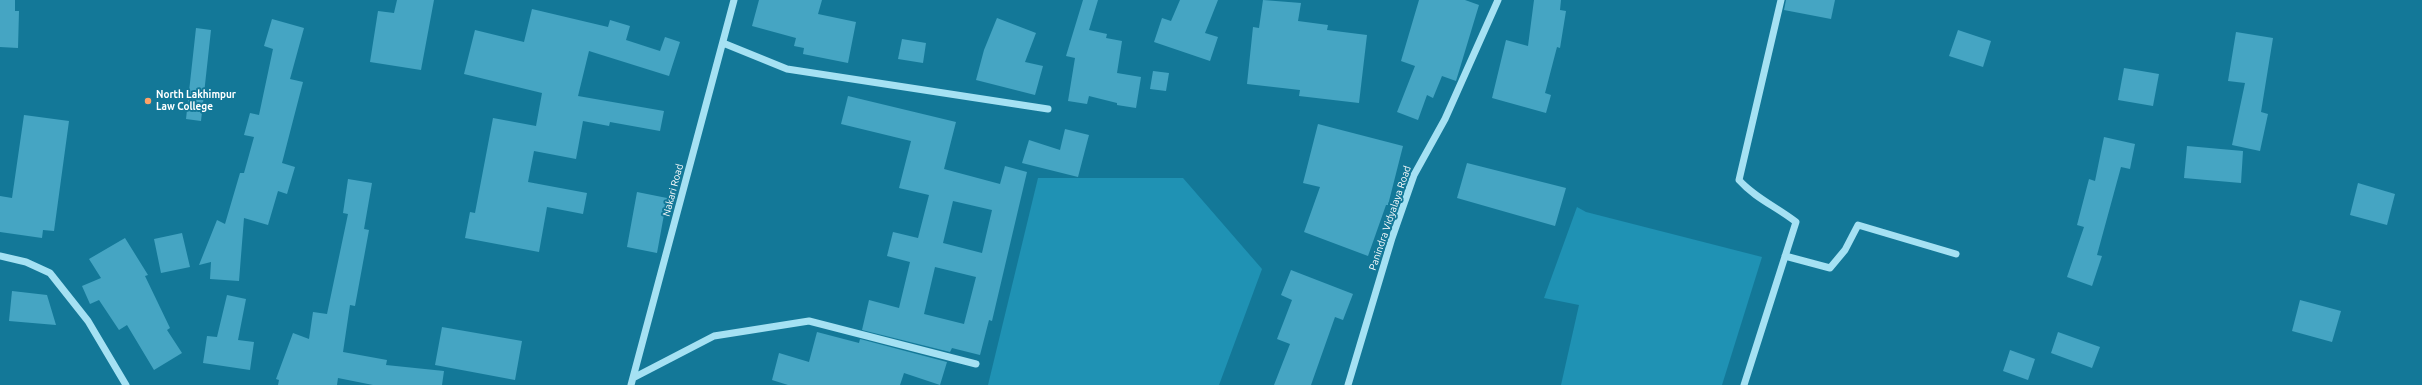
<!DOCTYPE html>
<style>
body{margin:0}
canvas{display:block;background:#137898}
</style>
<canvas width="2422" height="385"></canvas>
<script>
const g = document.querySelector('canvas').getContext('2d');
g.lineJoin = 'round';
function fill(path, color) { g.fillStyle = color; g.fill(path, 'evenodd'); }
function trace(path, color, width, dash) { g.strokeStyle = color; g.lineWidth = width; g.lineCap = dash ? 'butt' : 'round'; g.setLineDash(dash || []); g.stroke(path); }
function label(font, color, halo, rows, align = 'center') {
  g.font = font + ' Ubuntu,sans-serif'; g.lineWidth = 4; g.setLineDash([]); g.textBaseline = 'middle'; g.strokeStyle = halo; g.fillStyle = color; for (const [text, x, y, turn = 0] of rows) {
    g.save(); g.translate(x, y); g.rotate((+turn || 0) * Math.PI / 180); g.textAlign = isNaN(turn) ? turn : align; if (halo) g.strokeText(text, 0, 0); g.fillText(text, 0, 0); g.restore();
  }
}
fill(new Path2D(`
 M 1038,178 L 1183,178 L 1262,269 L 1219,385 L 988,385 Z
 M 1577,207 L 1586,212 L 1762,257 L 1722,385 L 1561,385 L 1579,305 L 1544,298 Z`), '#1f92b4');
fill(new Path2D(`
 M 0,0 L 15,0 L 15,11 L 19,11 L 18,48 L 0,47 Z
 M 397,0 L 434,0 L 421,70 L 370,62 L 378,11 L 394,13 Z
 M 759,0 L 822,0 L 818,14 L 856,22 L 848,63 L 803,54 L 804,48 L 794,46 L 796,38 L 752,26 Z
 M 1083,0 L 1098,0 L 1089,30 L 1107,34 L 1106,38 L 1122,41 L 1117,73 L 1141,77 L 1136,108 L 1117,105 L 1117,103 L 1089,96 L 1087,104 L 1068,101 L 1075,58 L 1066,56 Z
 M 1180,0 L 1218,0 L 1205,33 L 1218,37 L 1210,61 L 1154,42 L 1162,18 L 1171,21 Z
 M 1263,0 L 1301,3 L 1298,21 L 1328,25 L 1327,30 L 1367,35 L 1359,103 L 1299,96 L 1300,90 L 1247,84 L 1253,27 L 1259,28 Z
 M 1419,0 L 1465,0 L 1479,5 L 1456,81 L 1442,76 L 1433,98 L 1427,95 L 1418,120 L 1397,112 L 1415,66 L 1401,61 Z
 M 1534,0 L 1561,0 L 1560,10 L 1566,11 L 1560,48 L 1557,47 L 1545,93 L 1551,95 L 1546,113 L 1492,98 L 1506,40 L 1528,46 Z
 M 1786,0 L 1835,0 L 1831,19 L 1784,10 Z
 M 532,9 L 608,27 L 610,20 L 630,26 L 626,40 L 660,51 L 665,37 L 680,42 L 669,76 L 589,51 L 578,96 L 664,111 L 660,131 L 610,122 L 609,126 L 583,121 L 576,159 L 534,151 L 528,182 L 587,193 L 583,214 L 547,207 L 539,252 L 465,238 L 470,212 L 475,213 L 493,118 L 536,126 L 542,93 L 464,74 L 475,30 L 524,42 Z
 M 997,18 L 1036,33 L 1025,62 L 1043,66 L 1035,95 L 976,80 L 984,50 Z
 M 272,19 L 304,28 L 290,79 L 303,82 L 282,163 L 295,167 L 287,194 L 278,191 L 268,225 L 244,218 L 239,281 L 210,279 L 211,262 L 199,265 L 217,220 L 225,224 L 240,173 L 244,173 L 254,137 L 244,135 L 250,113 L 259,115 L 273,49 L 264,46 Z
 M 196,28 L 211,30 L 201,121 L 186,119 Z
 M 1958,30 L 1991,41 L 1983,67 L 1949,56 Z
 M 2236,32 L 2273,38 L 2261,112 L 2268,114 L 2260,151 L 2232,145 L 2245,83 L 2228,81 Z
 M 902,39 L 926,43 L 923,63 L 898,59 Z
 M 2124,68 L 2159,74 L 2153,106 L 2118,100 Z
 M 1153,71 L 1169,73 L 1166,91 L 1150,89 Z
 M 848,96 L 956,122 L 944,169 L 1000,184 L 1005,166 L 1027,172 L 992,321 L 989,320 L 980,355 L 952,348 L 950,352 L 862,330 L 869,300 L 899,308 L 910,262 L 887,256 L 893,232 L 918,238 L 929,195 L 899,188 L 911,141 L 841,124 ZM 953,201 L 992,210 L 982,253 L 943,243 ZM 935,267 L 976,277 L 964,324 L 924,314 Z
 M 24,115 L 69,121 L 54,231 L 43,230 L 42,238 L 0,232 L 0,196 L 12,198 Z
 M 1318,124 L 1403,146 L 1388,205 L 1386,205 L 1368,256 L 1304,232 L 1320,187 L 1303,183 Z
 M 1065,129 L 1089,135 L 1078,177 L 1022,163 L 1029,140 L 1060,150 Z
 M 2104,137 L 2135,144 L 2130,169 L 2121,167 L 2097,255 L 2102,256 L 2092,286 L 2067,277 L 2084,227 L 2077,225 L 2089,179 L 2095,181 Z
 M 2187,146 L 2243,151 L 2241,183 L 2184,178 Z
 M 1467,163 L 1566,188 L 1555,226 L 1457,198 Z
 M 348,179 L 372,183 L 364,229 L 369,230 L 355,306 L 350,305 L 343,352 L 387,360 L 386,365 L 444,371 L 442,385 L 373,385 L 338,378 L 337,385 L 278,385 L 279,380 L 276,379 L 293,333 L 309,339 L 313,312 L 327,314 L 348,214 L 343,213 Z
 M 2358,183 L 2395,194 L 2387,225 L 2350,215 Z
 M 637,192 L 667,198 L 657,253 L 627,247 Z
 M 182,233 L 190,267 L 161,273 L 154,239 Z
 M 125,238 L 148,275 L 145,276 L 170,328 L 167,330 L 182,353 L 154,370 L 127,325 L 119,330 L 99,300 L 90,304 L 82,286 L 101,278 L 89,259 Z
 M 1291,270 L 1353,294 L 1343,320 L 1335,317 L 1311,385 L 1274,385 L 1290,344 L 1277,339 L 1292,300 L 1281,295 Z
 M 12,291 L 47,295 L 56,325 L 9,321 Z
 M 227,295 L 246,299 L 238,340 L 254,342 L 250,370 L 203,363 L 207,336 L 217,337 Z
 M 2300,300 L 2341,311 L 2332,342 L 2292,331 Z
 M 442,327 L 522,341 L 515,380 L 435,365 Z
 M 817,332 L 859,343 L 860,339 L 947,362 L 940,385 L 904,373 L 900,385 L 788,385 L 772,380 L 779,353 L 809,362 Z
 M 2058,332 L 2100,347 L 2092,368 L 2051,353 Z
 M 2010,350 L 2035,359 L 2028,380 L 2003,371 Z`), '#45a5c3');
trace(new Path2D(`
 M 723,43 L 787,69 L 1048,109
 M 0,256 L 26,262 L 50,273 L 88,321 L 126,385
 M 1785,256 L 1830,268 L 1845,250 L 1858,225 L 1956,254
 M 633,378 L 714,336 L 809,321 L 976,364
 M 631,385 L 734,0
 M 1348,385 L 1392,238 L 1414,175 L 1445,119 L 1498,0
 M 1744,385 L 1796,222 C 1777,207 1755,198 1739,180 L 1781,0`), '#a5e1f3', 7);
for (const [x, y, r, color] of [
 [148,101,4,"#ffa267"]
]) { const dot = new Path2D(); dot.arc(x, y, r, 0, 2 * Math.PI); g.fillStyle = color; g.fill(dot); trace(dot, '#137898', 1.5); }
label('bold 10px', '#fff', '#137898', [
 ["North Lakhimpur",156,95],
 ["Law College",156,107]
], 'left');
label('10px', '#fff', '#137898', [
 ["Nakari Road",673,190,-75],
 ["Panindra Vidyalaya Road",1390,218,-71]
]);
</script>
